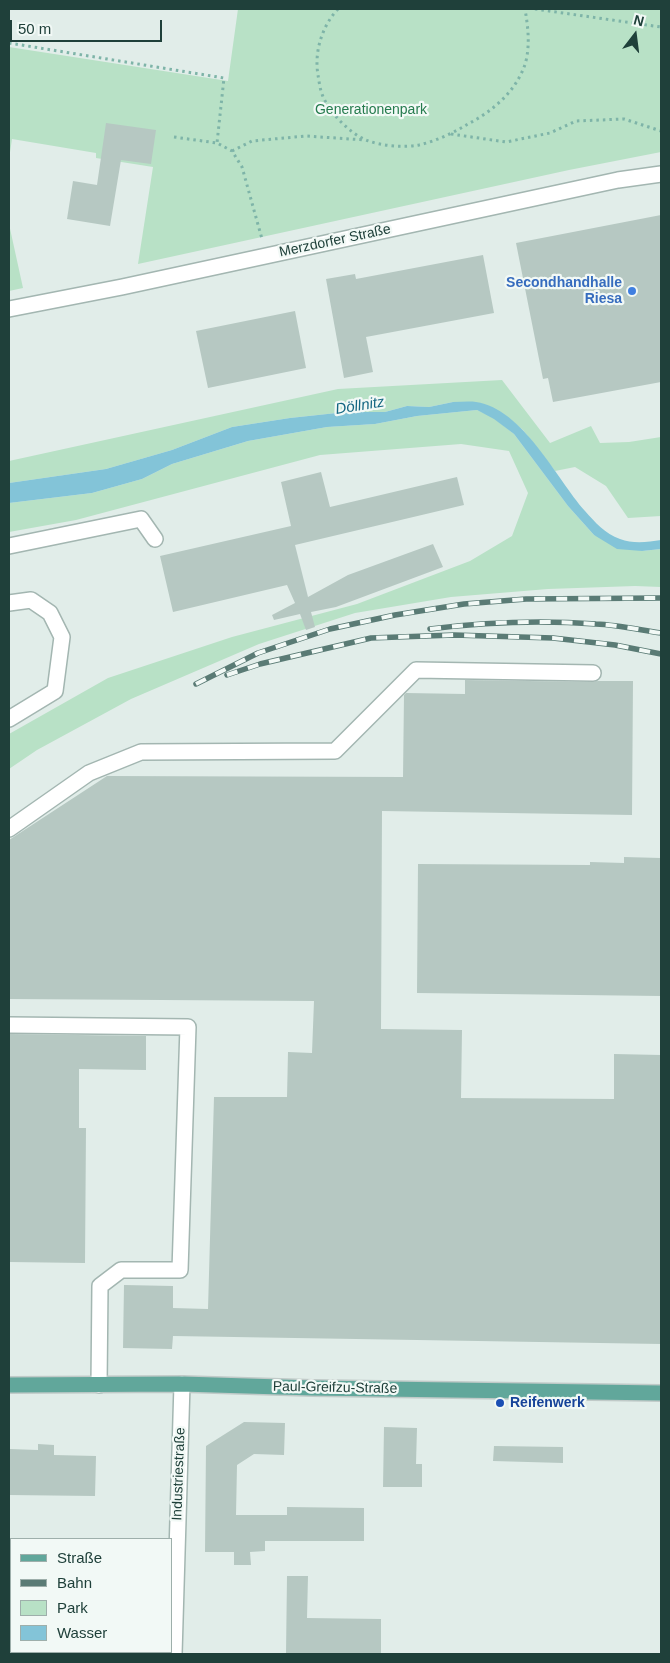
<!DOCTYPE html>
<meta charset="utf-8">
<style>
body{margin:0}
#map{position:relative;width:670px;height:1663px;overflow:hidden;background:#e1ede9;font-family:Arial,sans-serif}
canvas{display:block}
.frame{position:absolute;inset:0;border:10px solid #1f403a;pointer-events:none}
.legend{position:absolute;left:10px;top:1538px;width:162px;height:115px;box-sizing:border-box;background:#f2f9f6;border:1px solid #9eafab;margin:0;padding:6px 9px;list-style:none;font-size:15px;color:#1f403a}
.legend li{display:flex;align-items:center;gap:10px;height:25px}
.legend b{width:25px;border:1px solid #9eafab}
.north{position:absolute;left:610px;top:10px;width:50px;height:50px;-webkit-text-stroke:4px #f2f9f6;paint-order:stroke;rotate:15deg;font-size:14px;font-weight:700;line-height:20px;text-align:center;color:#1f403a}
.north::after{content:'';display:block;margin:auto;width:18px;height:22px;background:#1f403a;clip-path:polygon(50% 0,100% 100%,50% 72%,0 100%)}
.scale{position:absolute;left:10px;top:20px;width:152px;height:22px;box-sizing:border-box;border:2px solid #1f403a;border-top:0;padding-left:6px;font-size:15px;line-height:18px;white-space:nowrap;color:#1f403a;-webkit-text-stroke:4px #f2f9f6;paint-order:stroke}
</style>
<div id="map">
<canvas width="670" height="1663"></canvas>
<div class="frame"></div>
<ul class="legend">
<li><b style="height:6px;background:#61a79b"></b>Straße</li>
<li><b style="height:6px;background:#5a7b75"></b>Bahn</li>
<li><b style="height:14px;background:#b8e1c6"></b>Park</li>
<li><b style="height:14px;background:#83c4d8"></b>Wasser</li>
</ul>
<div class="north">N</div>
<div class="scale">50 m</div>
</div>
<script>
const g = document.querySelector('canvas').getContext('2d');
g.lineJoin = 'round';
function fill(path, color) { g.fillStyle = color; g.fill(path, 'evenodd'); }
function trace(path, color, width, dash) { g.strokeStyle = color; g.lineWidth = width; g.lineCap = dash ? 'butt' : 'round'; g.setLineDash(dash || []); g.stroke(path); }
function label(font, color, halo, rows, align = 'center') {
  g.font = font + ' Arial,sans-serif'; g.lineWidth = 4.5; g.setLineDash([]); g.textBaseline = 'middle'; g.strokeStyle = halo; g.fillStyle = color; for (const [text, x, y, turn = 0] of rows) {
    g.save(); g.translate(x, y); g.rotate((+turn || 0) * Math.PI / 180); g.textAlign = isNaN(turn) ? turn : align; if (halo) g.strokeText(text, 0, 0); g.fillText(text, 0, 0); g.restore();
  }
}
fill(new Path2D(`
 M 238,9 L 661,9 L 661,152 L 569,170 L 138,264 L 153,167 L 96,158 L 96,153 L 12,139 L 9,159 L 9,47 L 228,81 Z
 M 9,224 L 23,288 L 9,291 Z
 M 502,380 L 550,443 L 591,426 L 600,443 L 629,442 L 661,437 L 661,516 L 628,518 L 606,486 L 575,467 L 555,471 L 523,430 L 501,412 L 453,402 L 429,407 L 407,406 L 385,412 L 346,412 L 290,418 L 232,427 L 172,450 L 106,469 L 9,483 L 9,461 L 338,389 Z
 M 477,410 L 494,418 L 514,434 L 568,506 L 594,535 L 642,551 L 661,549 L 661,587 L 635,586 L 548,589 L 451,597 L 355,613 L 259,644 L 131,699 L 37,750 L 9,769 L 9,734 L 108,678 L 232,637 L 357,604 L 470,561 L 512,536 L 528,493 L 509,451 L 461,444 L 320,455 L 76,520 L 9,532 L 9,503 L 92,493 L 142,479 L 172,464 L 248,441 L 327,427 L 375,424 L 417,416 Z`), '#b8e1c6');
fill(new Path2D(`
 M 453,402 C 461,402 469,401 476,402 C 523,409 556,478 585,511 C 595,522 605,534 620,539 C 633,544 648,542 661,540 L 661,549 L 642,551 L 617,549 L 594,535 L 568,506 L 514,434 L 494,419 L 477,410 L 417,416 L 375,424 L 327,427 L 248,441 L 172,464 L 142,479 L 92,493 L 9,503 L 9,483 L 106,469 L 172,450 L 232,427 L 290,418 L 346,412 L 385,412 L 407,406 L 429,407 Z`), '#83c4d8');
fill(new Path2D(`
 M 106,123 L 156,130 L 151,164 L 121,160 L 110,226 L 67,219 L 73,181 L 97,185 Z
 M 661,215 L 661,382 L 553,402 L 548,378 L 543,379 L 516,243 Z
 M 483,255 L 494,313 L 366,337 L 373,372 L 344,378 L 326,279 L 355,274 L 356,279 Z
 M 295,311 L 306,368 L 208,388 L 196,331 Z
 M 321,472 L 330,507 L 457,477 L 464,505 L 295,545 L 308,597 L 348,575 L 433,544 L 443,567 L 336,607 L 311,612 L 315,627 L 306,630 L 300,614 L 274,620 L 272,615 L 295,603 L 287,585 L 173,612 L 160,556 L 291,526 L 281,482 Z
 M 465,680 L 593,682 L 598,681 L 633,681 L 632,815 L 382,811 L 381,1029 L 462,1030 L 461,1098 L 614,1099 L 614,1054 L 661,1055 L 661,1344 L 173,1336 L 172,1349 L 123,1348 L 124,1285 L 173,1286 L 173,1308 L 208,1309 L 214,1097 L 287,1097 L 288,1052 L 312,1053 L 314,1001 L 9,999 L 9,840 L 107,776 L 403,777 L 404,695 L 406,693 L 465,694 Z
 M 624,857 L 661,858 L 661,996 L 417,993 L 418,864 L 590,865 L 590,862 L 624,863 Z
 M 9,1034 L 146,1036 L 146,1070 L 79,1069 L 79,1128 L 86,1128 L 85,1263 L 9,1262 Z
 M 244,1422 L 285,1423 L 284,1455 L 254,1454 L 237,1465 L 236,1515 L 287,1515 L 287,1507 L 364,1508 L 364,1541 L 265,1541 L 265,1551 L 250,1552 L 251,1565 L 234,1565 L 234,1552 L 205,1552 L 206,1446 Z
 M 384,1427 L 417,1428 L 416,1464 L 422,1464 L 422,1487 L 383,1487 Z
 M 38,1444 L 54,1445 L 54,1455 L 96,1456 L 95,1496 L 9,1495 L 9,1449 L 38,1450 Z
 M 494,1446 L 563,1447 L 563,1463 L 493,1461 Z
 M 287,1576 L 308,1576 L 307,1618 L 381,1619 L 381,1654 L 286,1654 Z`), '#b6c8c2');
const minor = new Path2D(`
 M 9,309 L 122,287 L 618,180 L 661,174
 M 9,546 L 141,519 L 155,539
 M 9,603 L 31,600 L 50,613 L 62,637 L 55,691 L 9,719
 M 9,829 L 89,773 L 141,752 L 335,751 L 416,670 L 593,673
 M 9,1025 L 188,1027 L 180,1270 L 121,1270 L 100,1286 L 99,1385
 M 174,1654 L 182,1384`);
const major = new Path2D(`
 M 9,1385 L 182,1384 L 313,1388 L 661,1393`);
trace(minor, '#a3b6b1', 18);
trace(major, '#c0cac8', 18);
trace(new Path2D(`
 M 338,9 C 322,26 314,52 318,75 C 319,81 320,89 322,94 C 328,111 349,133 366,140 C 381,146 403,148 419,145 C 436,141 453,133 468,124 C 493,111 518,90 526,61 C 530,43 528,27 525,9
 M 535,9 L 661,27
 M 9,43 L 224,78 L 217,143
 M 451,134 L 506,142 L 550,133 L 576,121 L 624,119 L 661,131
 M 174,137 L 217,143 L 232,151 L 242,167 L 262,239
 M 232,151 L 252,141 L 306,136 L 365,140`), '#7eb4a8', 3, [2.5, 4]);
trace(minor, '#fff', 15);
trace(major, '#61a79b', 15);
const rail = new Path2D(`
 M 430,629 C 486,622 539,620 596,624 C 618,625 640,630 661,633
 M 227,675 L 260,664 L 371,638 L 454,635 L 553,638 L 615,645 L 661,654
 M 196,684 L 258,653 L 330,629 L 395,615 L 464,604 L 526,599 L 661,598`);
trace(rail, '#5a7b75', 5.5);
trace(rail, '#f2f9f6', 4, [11]);
for (const [x, y, r, color] of [
 [632,291,5,"#3f7fe0"],
 [500,1403,5,"#1a4fb4"]
]) { const dot = new Path2D(); dot.arc(x, y, r, 0, 2 * Math.PI); g.fillStyle = color; g.fill(dot); trace(dot, '#f2f9f6', 2); }
label('14px', '#257b4e', '#f2f9f6', [
 ["Generationenpark",371,110]
]);
label('14px', '#1f403a', '#f2f9f6', [
 ["Merzdorfer Straße",335,241,-12],
 ["Paul-Greifzu-Straße",335,1388,1],
 ["Industriestraße",179,1474,-88]
]);
label('bold 14px', '#366cbe', '#f2f9f6', [
 ["Secondhandhalle",622,283],
 ["Riesa",622,299]
], 'right');
label('bold 14px', '#164399', '#f2f9f6', [
 ["Reifenwerk",510,1403]
], 'left');
label('italic 15px', '#136682', '#f2f9f6', [
 ["Döllnitz",360,406,-9]
]);
</script>
